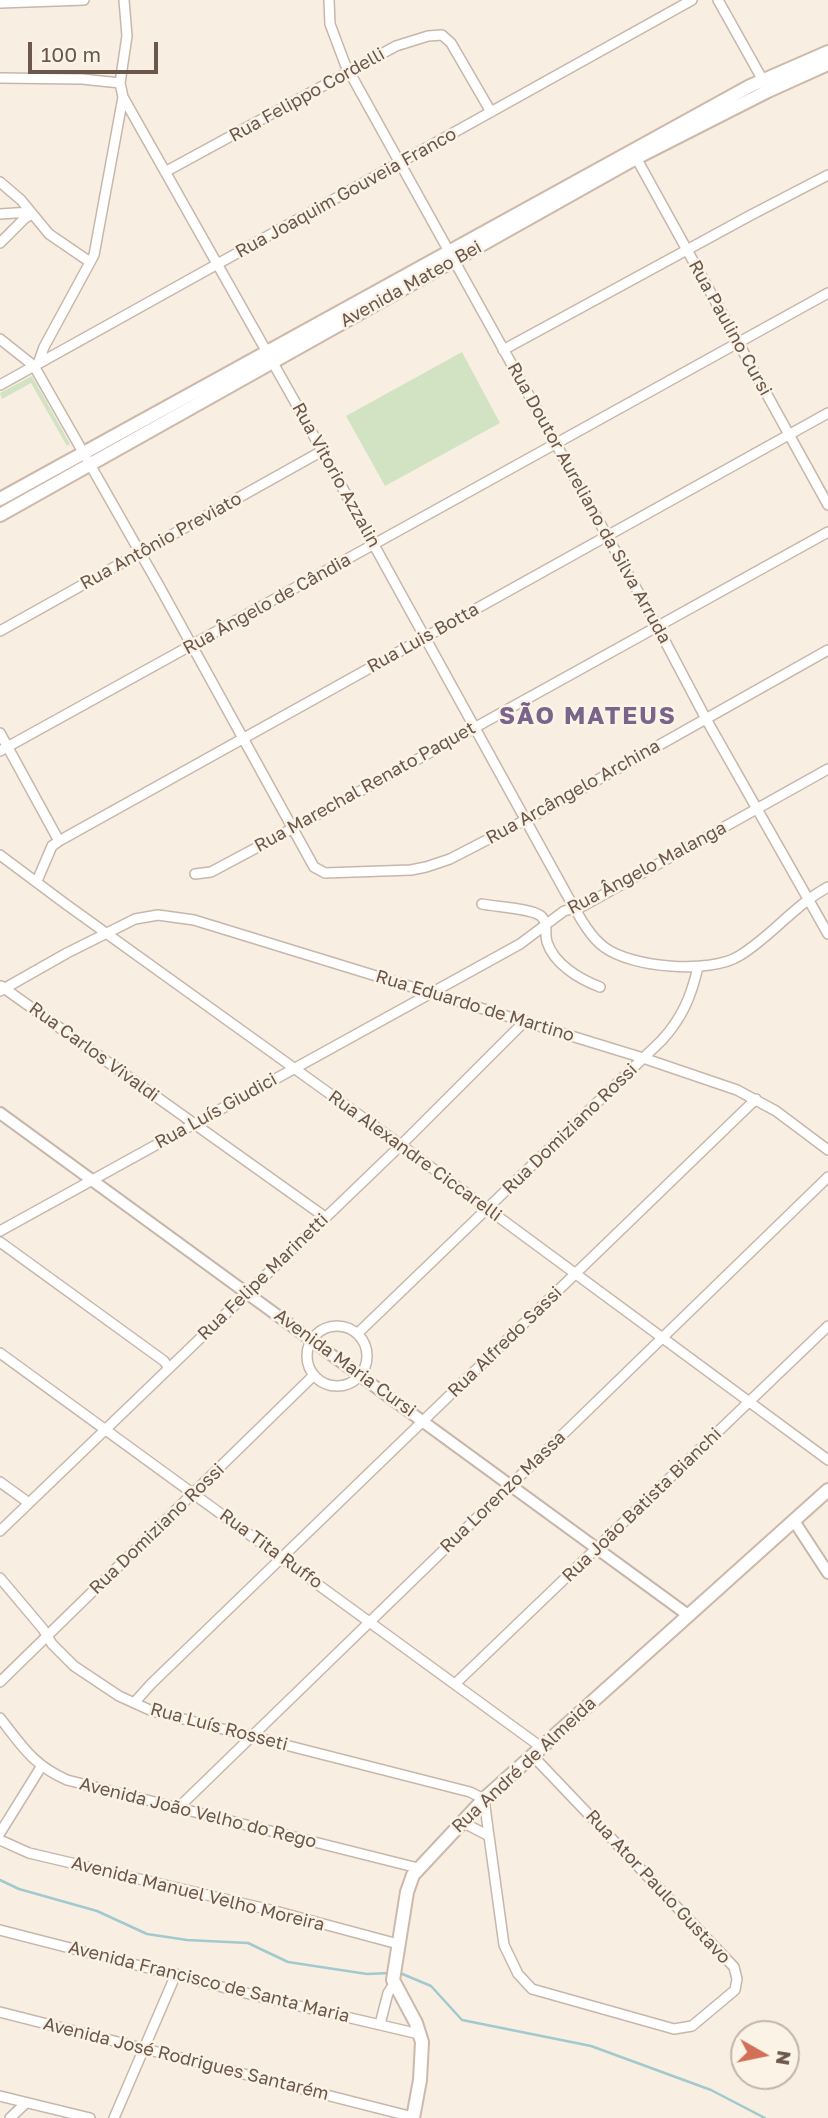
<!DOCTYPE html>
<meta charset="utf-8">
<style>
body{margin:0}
#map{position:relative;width:828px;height:2118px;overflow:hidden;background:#f8efe2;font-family:"Golos Text",sans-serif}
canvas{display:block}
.north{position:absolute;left:730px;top:2020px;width:70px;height:70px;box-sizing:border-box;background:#fcf3e7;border:2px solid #c2b5a9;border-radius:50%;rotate:99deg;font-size:19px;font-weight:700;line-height:28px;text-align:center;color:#6c574c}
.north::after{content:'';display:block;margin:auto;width:24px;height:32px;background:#d26f57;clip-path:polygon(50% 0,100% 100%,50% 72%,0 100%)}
.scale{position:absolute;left:28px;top:42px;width:130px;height:32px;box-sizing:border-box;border:4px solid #6c574c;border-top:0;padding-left:9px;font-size:21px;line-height:24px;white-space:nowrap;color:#6c574c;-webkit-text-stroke:5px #fcf3e7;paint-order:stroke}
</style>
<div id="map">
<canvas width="828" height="2118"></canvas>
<div class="north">N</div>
<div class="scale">100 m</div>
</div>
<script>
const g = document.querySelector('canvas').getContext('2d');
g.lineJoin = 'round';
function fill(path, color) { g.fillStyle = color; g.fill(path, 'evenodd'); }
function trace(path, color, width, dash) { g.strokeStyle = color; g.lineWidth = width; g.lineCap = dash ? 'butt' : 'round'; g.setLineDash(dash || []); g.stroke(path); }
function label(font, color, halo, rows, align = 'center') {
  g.font = font + ' "Golos Text",sans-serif'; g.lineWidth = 5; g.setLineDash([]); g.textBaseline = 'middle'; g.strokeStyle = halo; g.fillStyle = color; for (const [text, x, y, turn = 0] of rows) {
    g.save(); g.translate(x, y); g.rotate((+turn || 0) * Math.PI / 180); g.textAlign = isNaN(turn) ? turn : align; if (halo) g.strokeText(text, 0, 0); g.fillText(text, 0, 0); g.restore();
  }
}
fill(new Path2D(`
 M 462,352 L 500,423 L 385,486 L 346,416 Z
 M 32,376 L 70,444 L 67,446 L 31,383 L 2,399 L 0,393 Z`), '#d1e3c3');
trace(new Path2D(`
 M 0,1880 L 19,1889 L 97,1911 L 147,1934 L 187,1940 L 248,1943 L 288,1962 L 367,1974 L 390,1973
 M 400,1973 L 431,1986 L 462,2020 L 591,2046 L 711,2090 L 765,2118`), '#a1c9cf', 2.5);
const minor = new Path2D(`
 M 124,0 L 127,36 L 120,83 L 123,97 L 299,409 L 567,895 C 577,912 588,935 604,947 C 632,968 710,974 739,956 C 771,937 793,906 828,887
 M 329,0 L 330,24 L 345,64 L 657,626 L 706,719 L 828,934
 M 718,0 L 765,84
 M 0,3 L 84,0
 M 0,78 L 82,79 L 120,83
 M 634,154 L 828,505
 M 165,172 L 396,46 L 428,36 L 442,35 L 451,43 L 491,112
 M 0,182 L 21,200 L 49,234 L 90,262
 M 0,214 L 30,212
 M 0,243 L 24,219 L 32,214
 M 0,339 L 34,366 L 158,584 L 314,867 L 325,873 L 411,870 L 426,867 L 450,859 L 537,814 L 828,650
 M 503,350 L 751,215 L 828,175
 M 38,364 L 44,347 L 94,255 L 123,97
 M 0,385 L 692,0
 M 0,631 L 322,451
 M 0,733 L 59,841
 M 0,751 L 828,293
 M 0,855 L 67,905 L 401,1145 L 828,1460
 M 195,874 L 211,872 L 299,825 L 828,532
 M 37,881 L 52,846 L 59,841 L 828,413
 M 482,904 C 496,907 531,908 541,916 C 549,924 544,932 547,942 C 554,964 579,979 600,987
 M 1,986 L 325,1217
 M 0,991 L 67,953 L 135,919 L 158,915 L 194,920 L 643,1058 L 737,1090 L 776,1111 L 828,1150
 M 0,1231 L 520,944 L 564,911 L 583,906 L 828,769
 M 0,1242 L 164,1361 L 169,1368
 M307 1356a30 30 0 1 1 60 0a30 30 0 1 1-60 0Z
 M 358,1333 L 662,1040 C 682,1018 691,997 698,967
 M 0,1353 L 541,1747
 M 0,1482 L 29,1503
 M 0,1531 L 401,1145 L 525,1021
 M 0,1578 L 43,1629 L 52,1644 L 74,1666 L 119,1696 L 152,1711 L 470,1792 L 484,1799 L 489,1836 L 462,1822
 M 0,1682 L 313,1376
 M 456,1683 L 828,1326
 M 134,1703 L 151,1684 L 756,1099
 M 0,1718 C 22,1746 33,1765 67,1780 L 418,1868
 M 178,1808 L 828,1177
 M 0,1833 L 41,1767
 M 489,1836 L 504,1945 L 518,1974 L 532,1989 L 674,2029 L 692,2026 L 735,1990 L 737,1979 L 734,1967 L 532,1755
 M 0,1840 L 29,1853 L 275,1911 L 398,1944
 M 0,1930 L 265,1998 L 419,2034
 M 0,2012 L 413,2117
 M 380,2024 L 388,1993 L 394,1984
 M 0,2096 L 90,2118
 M 10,2118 L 26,2103
 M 114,2118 L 176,1974`);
const tertiary = new Path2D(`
 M 0,1113 L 688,1615
 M 794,1521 L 828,1573`);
const secondary = new Path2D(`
 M 0,499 L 750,86 L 828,52
 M 0,515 L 636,158 L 768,91 L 828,64
 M 413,2118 L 420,2080 L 422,2042 L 416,2023 L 393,1980 L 407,1892 L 413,1875 L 484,1799 L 828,1490`);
trace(minor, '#c7b7ab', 12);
trace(tertiary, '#c7b7ab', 14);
trace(secondary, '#ccb9ab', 16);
trace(minor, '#fff', 9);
trace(tertiary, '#fff', 10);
trace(secondary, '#fff', 12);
label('18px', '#6c574c', '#fcf3e7', [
 ["Rua Felippo Cordelli",307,95,-29],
 ["Rua Joaquim Gouveia Franco",346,193,-29],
 ["Avenida Mateo Bei",411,284,-29],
 ["Rua Paulino Cursi",730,328,61],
 ["Rua Vitorio Azzalin",336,475,61],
 ["Rua Doutor Aureliano da Silva Arruda",589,503,61],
 ["Rua Antônio Previato",161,541,-29],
 ["Rua Ângelo de Cândia",267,604,-29],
 ["Rua Luis Botta",423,638,-29],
 ["Rua Marechal Renato Paquet",365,787,-29],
 ["Rua Arcângelo Archina",573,792,-29],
 ["Rua Ângelo Malanga",647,868,-28],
 ["Rua Eduardo de Martino",475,1006,17],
 ["Rua Carlos Vivaldi",94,1052,36],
 ["Rua Luís Giudici",216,1111,-29],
 ["Rua Domiziano Rossi",570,1129,-44],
 ["Rua Alexandre Ciccarelli",415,1156,36],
 ["Rua Felipe Marinetti",263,1277,-44],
 ["Rua Alfredo Sassi",505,1342,-44],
 ["Avenida Maria Cursi",345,1363,36],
 ["Rua Lorenzo Massa",503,1492,-44],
 ["Rua João Batista Bianchi",642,1505,-44],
 ["Rua Domiziano Rossi",157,1529,-44],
 ["Rua Tita Ruffo",271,1549,36],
 ["Rua Luís Rosseti",219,1727,15],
 ["Rua André de Almeida",524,1765,-43],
 ["Avenida João Velho do Rego",198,1813,14],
 ["Rua Ator Paulo Gustavo",658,1887,47],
 ["Avenida Manuel Velho Moreira",198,1894,14],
 ["Avenida Francisco de Santa Maria",209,1982,14],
 ["Avenida José Rodrigues Santarém",186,2059,14]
]);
g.letterSpacing = '2px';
label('bold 24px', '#7b6489', '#fcf3e7', [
 ["SÃO MATEUS",588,716]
]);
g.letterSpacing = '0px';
</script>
